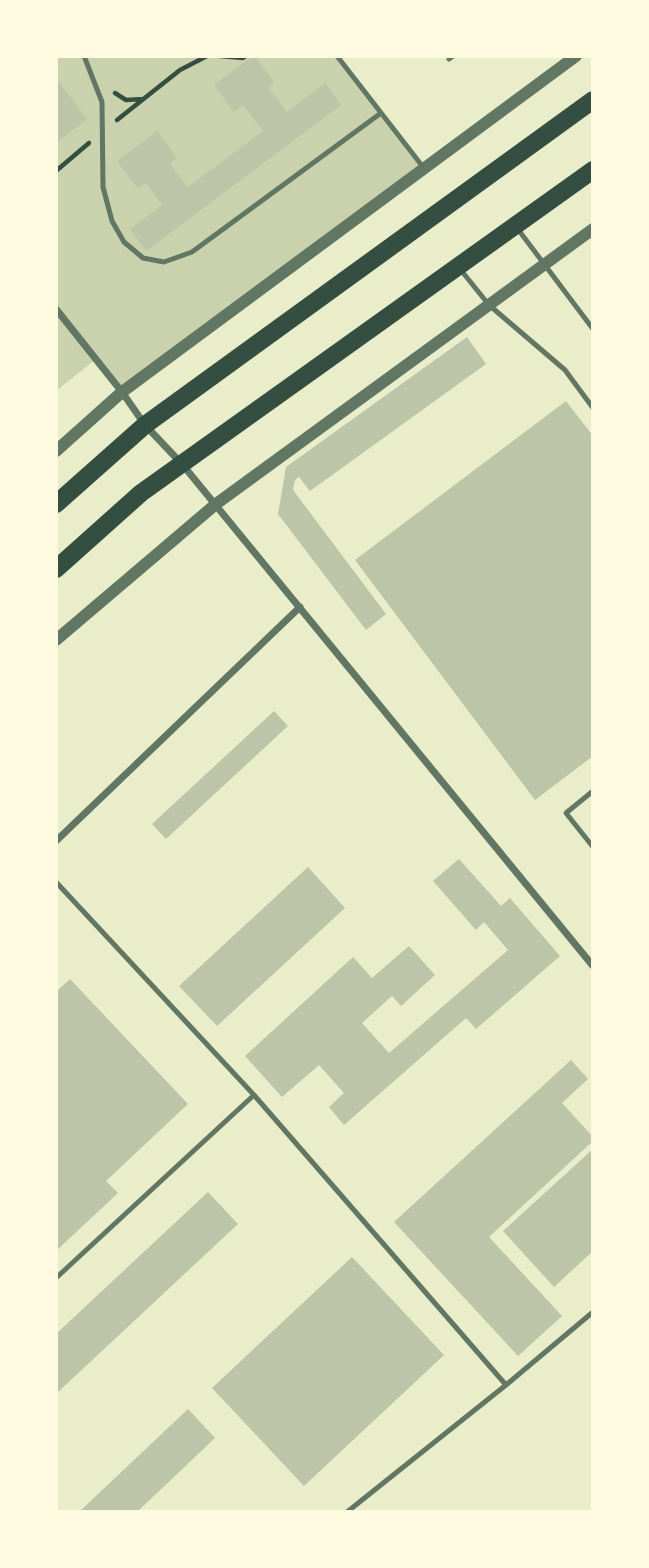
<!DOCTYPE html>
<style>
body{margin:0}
#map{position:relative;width:649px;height:1568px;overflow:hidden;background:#e9edc9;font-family:Overpass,sans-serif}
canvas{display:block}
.frame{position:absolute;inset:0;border:58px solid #fefae0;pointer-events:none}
</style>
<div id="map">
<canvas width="649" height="1568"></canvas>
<div class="frame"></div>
</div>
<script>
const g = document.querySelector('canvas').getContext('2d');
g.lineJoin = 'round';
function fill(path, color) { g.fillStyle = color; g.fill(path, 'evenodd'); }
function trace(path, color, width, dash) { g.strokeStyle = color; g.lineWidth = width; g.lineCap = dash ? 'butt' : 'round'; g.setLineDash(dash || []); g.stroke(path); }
fill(new Path2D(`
 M 56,56 L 337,56 L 425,169 L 122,392 L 96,359 L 56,391 Z`), '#cad2ad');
fill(new Path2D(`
 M 253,56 L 255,56 L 274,82 L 268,87 L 287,112 L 325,83 L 341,105 L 146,251 L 130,229 L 162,205 L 146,183 L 138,189 L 117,161 L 157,131 L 177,158 L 170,164 L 188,187 L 263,131 L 243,105 L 234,112 L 214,85 Z
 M 56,78 L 87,119 L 56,143 Z
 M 467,337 L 486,364 L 310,491 L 299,477 L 295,480 L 293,490 L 386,614 L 366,630 L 278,514 L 286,467 Z
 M 566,401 L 593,436 L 593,756 L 535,800 L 355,560 Z
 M 274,711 L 288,726 L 166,839 L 152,824 Z
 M 459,859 L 501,906 L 510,898 L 560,956 L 476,1029 L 466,1018 L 344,1125 L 329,1107 L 344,1093 L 319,1065 L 282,1097 L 245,1056 L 353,957 L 372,978 L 409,946 L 435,975 L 401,1006 L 392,996 L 362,1023 L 389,1053 L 508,950 L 484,922 L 476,930 L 433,881 Z
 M 308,867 L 345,908 L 217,1026 L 179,986 Z
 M 70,979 L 188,1104 L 106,1181 L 118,1193 L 56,1251 L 56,992 Z
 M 571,1060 L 588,1079 L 562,1103 L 593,1137 L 593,1141 L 489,1237 L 562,1316 L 518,1356 L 394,1222 Z
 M 593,1149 L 593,1251 L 554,1287 L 503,1231 Z
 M 208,1192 L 238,1224 L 58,1392 L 56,1390 L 56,1334 Z
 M 352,1257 L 444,1355 L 304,1486 L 212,1388 Z
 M 188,1409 L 215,1438 L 137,1512 L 79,1512 Z`), '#bcc5a7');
trace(new Path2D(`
 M 220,56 L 243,58 L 246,56
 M 115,93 L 126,100 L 143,99
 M 117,120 L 180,70 L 207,56
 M 56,171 L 89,143`), '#344e41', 4.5);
trace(new Path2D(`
 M 84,56 L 102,102 L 103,187 L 112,221 L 124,242 L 143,258 L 164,262 L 192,252 L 381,113
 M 337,56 L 423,167
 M 449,59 L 453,56
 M 517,228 L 593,329
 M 460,269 L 489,305 L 565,370 L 593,408
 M 593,791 L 566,813 L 593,847
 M 56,882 L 254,1095 L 506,1385
 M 56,1278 L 254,1095
 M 347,1512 L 506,1385 L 593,1312`), '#617663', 5);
trace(new Path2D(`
 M 56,309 L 122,392 L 145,425 L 182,464 L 593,966
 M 56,841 L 300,607`), '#617663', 7);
trace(new Path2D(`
 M 56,451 L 122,392 L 576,56
 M 56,640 L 216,504 L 593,229`), '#617663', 12);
trace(new Path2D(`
 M 56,504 L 145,425 L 593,100
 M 56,569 L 141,493 L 593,170`), '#344e41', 18);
</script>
